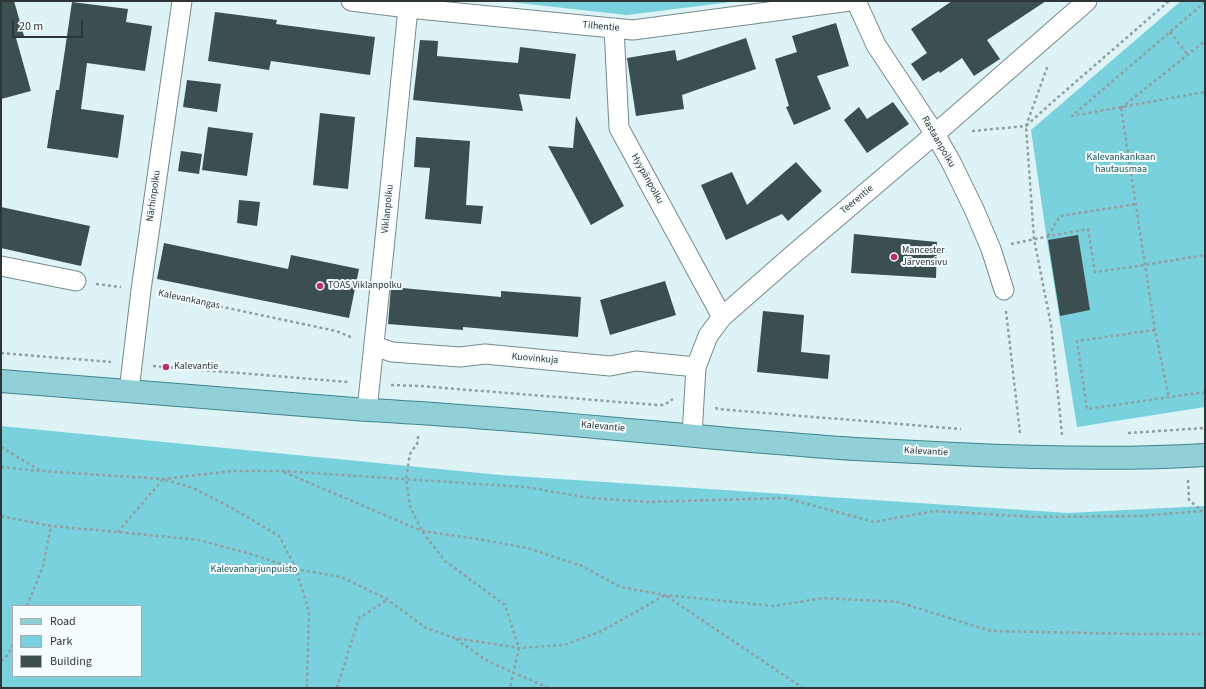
<!DOCTYPE html>
<meta charset="utf-8">
<style>
body{margin:0}
#map{position:relative;width:1206px;height:689px;overflow:hidden;background:#ddf3f6;font-family:"Source Sans 3",sans-serif}
canvas{display:block}
.frame{position:absolute;inset:0;border:2px solid #2d3536;pointer-events:none}
.legend{position:absolute;left:12px;top:605px;width:130px;height:72px;box-sizing:border-box;background:#f5fdfe;border:1px solid #a5adae;margin:0;padding:5px 7px;list-style:none;font-size:12px;color:#2d3536}
.legend li{display:flex;align-items:center;gap:8px;height:20px}
.legend b{width:20px;border:1px solid #a5adae}
.scale{position:absolute;left:12px;top:20px;width:71px;height:18px;box-sizing:border-box;border:2px solid #2d3536;border-top:0;padding-left:5px;font-size:12px;line-height:14px;white-space:nowrap;color:#2d3536;-webkit-text-stroke:3px #f5fdfe;paint-order:stroke}
</style>
<div id="map">
<canvas width="1206" height="689"></canvas>
<div class="frame"></div>
<ul class="legend">
<li><b style="height:5px;background:#91d0d6"></b>Road</li>
<li><b style="height:11px;background:#78d1dc"></b>Park</li>
<li><b style="height:11px;background:#3b4e50"></b>Building</li>
</ul>
<div class="scale">20 m</div>
</div>
<script>
const g = document.querySelector('canvas').getContext('2d');
g.lineJoin = 'round';
function fill(path, color) { g.fillStyle = color; g.fill(path, 'evenodd'); }
function trace(path, color, width, dash) { g.strokeStyle = color; g.lineWidth = width; g.lineCap = dash ? 'butt' : 'round'; g.setLineDash(dash || []); g.stroke(path); }
function label(font, color, halo, rows, align = 'center') {
  g.font = font + ' "Source Sans 3",sans-serif'; g.lineWidth = 4; g.setLineDash([]); g.textBaseline = 'middle'; g.strokeStyle = halo; g.fillStyle = color; for (const [text, x, y, turn = 0] of rows) {
    g.save(); g.translate(x, y); g.rotate((+turn || 0) * Math.PI / 180); g.textAlign = isNaN(turn) ? turn : align; if (halo) g.strokeText(text, 0, 0); g.fillText(text, 0, 0); g.restore();
  }
}
fill(new Path2D(`
 M 501,1 L 739,1 L 627,15 Z
 M 1181,1 L 1205,1 L 1205,407 L 1077,427 L 1047,240 L 1031,130 Z
 M 1,426 L 500,475 L 1068,513 L 1205,506 L 1205,688 L 1,688 ZM 13,606 L 141,606 L 141,676 L 13,676 Z`), '#78d1dc');
fill(new Path2D(`
 M 1,1 L 14,1 L 24,36 L 16,38 L 31,91 L 1,99 Z
 M 952,1 L 1046,1 L 987,40 L 1000,59 L 974,76 L 962,58 L 940,73 L 939,71 L 923,81 L 911,64 L 927,53 L 911,29 Z
 M 72,2 L 128,9 L 126,22 L 152,26 L 145,71 L 87,63 L 81,109 L 124,115 L 118,158 L 47,148 L 56,90 L 59,90 Z
 M 215,12 L 277,20 L 276,24 L 375,37 L 370,75 L 271,61 L 269,70 L 208,61 Z
 M 836,23 L 849,66 L 817,76 L 831,109 L 794,125 L 786,107 L 789,106 L 775,59 L 797,52 L 792,36 Z
 M 746,38 L 756,69 L 682,95 L 684,109 L 636,116 L 627,58 L 675,50 L 677,61 Z
 M 420,40 L 438,41 L 437,56 L 518,63 L 520,47 L 576,54 L 570,99 L 519,94 L 523,111 L 413,100 Z
 M 187,80 L 221,84 L 217,112 L 183,107 Z
 M 893,102 L 909,124 L 867,153 L 844,120 L 859,107 L 867,119 Z
 M 320,113 L 355,117 L 348,189 L 313,185 Z
 M 576,116 L 624,206 L 591,225 L 548,146 L 573,148 Z
 M 208,127 L 253,133 L 247,176 L 202,170 Z
 M 416,137 L 470,141 L 466,205 L 483,206 L 481,224 L 425,219 L 430,168 L 414,167 Z
 M 181,151 L 202,154 L 199,174 L 178,171 Z
 M 796,162 L 822,191 L 788,221 L 782,214 L 726,240 L 701,185 L 732,172 L 747,205 Z
 M 239,200 L 260,202 L 257,226 L 237,223 Z
 M 1,207 L 90,226 L 81,266 L 1,248 Z
 M 854,234 L 937,242 L 936,278 L 851,273 Z
 M 1078,235 L 1090,310 L 1060,316 L 1048,240 Z
 M 164,243 L 288,269 L 291,255 L 359,269 L 349,318 L 157,279 Z
 M 665,281 L 676,315 L 610,335 L 600,300 Z
 M 391,287 L 501,297 L 501,291 L 581,297 L 578,337 L 463,327 L 463,330 L 388,324 Z
 M 763,311 L 804,315 L 801,352 L 830,355 L 828,379 L 757,372 Z`), '#3b4e50');
const minor = new Path2D(`
 M 351,1 L 408,8 L 633,30 L 850,1
 M 856,1 L 876,45 L 935,134 L 951,162 L 974,209 L 991,249 L 1004,290
 M 614,28 L 619,128 L 722,317
 M 1,266 L 76,281
 M 374,346 L 392,352 L 460,357 L 485,354 L 610,366 L 636,361 L 696,367
 M 129,391 L 141,290 L 182,1
 M 367,410 L 384,249 L 408,8
 M 692,435 L 696,367 L 708,336 L 722,317 L 795,253 L 935,134 L 1087,1`);
const primary = new Path2D(`
 M 1,381 L 367,410 C 530,418 692,438 855,449 C 889,451 922,452 956,454 C 1039,458 1122,460 1205,455`);
trace(minor, '#768a8c', 21);
trace(primary, '#3f858c', 24);
trace(new Path2D(`
 M 1205,2 L 1072,116 L 1205,92
 M 1170,32 L 1188,55
 M 1121,108 L 1155,330 L 1169,398
 M 1121,108 L 1205,41
 M 972,131 L 1026,126 L 1048,65
 M 1048,236 L 1060,216 L 1136,204
 M 1011,244 L 1055,235 L 1088,229 L 1095,272 L 1139,266 L 1205,255
 M 96,284 L 121,287
 M 161,294 L 336,331 L 353,338
 M 1006,311 L 1020,433
 M 1155,330 L 1077,341 L 1087,409 L 1205,392
 M 1,353 L 111,362
 M 153,366 L 348,382
 M 391,385 L 420,386 L 657,405 L 664,405 L 673,399
 M 716,407 L 717,409 L 961,429
 M 1128,433 L 1205,428
 M 1062,435 L 1051,325 L 1034,239 L 1026,126 L 1049,105 L 1169,1
 M 418,436 L 418,442 L 410,454 L 406,478 L 410,506 L 422,531 L 445,561 L 505,605 L 519,648 L 510,688
 M 1,447 L 41,471 L 163,479 L 233,471 L 282,471 L 525,487 L 590,498 L 648,502 L 785,498 L 874,522 L 935,511 L 1033,517 L 1138,516 L 1203,511 L 1205,512
 M 1,467 L 39,471
 M 284,472 L 422,531 L 478,539 L 527,548 L 582,566 L 620,587 L 665,595 L 774,606 L 823,598 L 898,602 L 991,631 L 1135,634 L 1205,634
 M 1188,480 L 1189,500 L 1202,511
 M 1,516 L 51,526 L 118,532 L 199,540 L 254,555 L 296,569 L 341,577 L 387,599 L 426,628 L 455,638 L 519,648 L 564,645 L 602,631 L 665,595 L 803,688
 M 118,532 L 163,479 L 193,488 L 232,508 L 279,536 L 296,569 L 309,612 L 307,688
 M 27,606 L 43,566 L 51,526
 M 456,639 L 489,662 L 549,688
 M 1,661 L 8,655 L 13,643
 M 337,688 L 359,618 L 387,600`), '#909fa2', 2.5, [3, 3]);
trace(minor, '#fff', 19);
trace(primary, '#91d0d6', 22);
for (const [x, y, r, color] of [
 [894,257,4,"#b52f71"],
 [320,286,4,"#b52f71"],
 [166,367,4,"#b52f71"]
]) { const dot = new Path2D(); dot.arc(x, y, r, 0, 2 * Math.PI); g.fillStyle = color; g.fill(dot); trace(dot, '#f5fdfe', 1.5); }
label('10px', '#2d3536', '#f5fdfe', [
 ["Tilhentie",601,27,5],
 ["Rastaanpolku",938,142,60],
 ["Hyypänpolku",647,179,61],
 ["Närhinpolku",154,196,-82],
 ["Teerentie",857,200,-40],
 ["Viklanpolku",388,209,-84],
 ["Kalevankangas",189,300,12],
 ["Kuovinkuja",535,359,5],
 ["Kalevantie",603,427,5],
 ["Kalevantie",926,452,3]
]);
label('10px', '#20565c', '#f5fdfe', [
 ["Kalevankankaan",1121,158],
 ["hautausmaa",1121,170],
 ["Kalevanharjunpuisto",254,570]
]);
label('10px', '#2d3536', '#f5fdfe', [
 ["Mancester",902,251],
 ["Järvensivu",902,263],
 ["TOAS Viklanpolku",328,286],
 ["Kalevantie",174,367]
], 'left');
</script>
